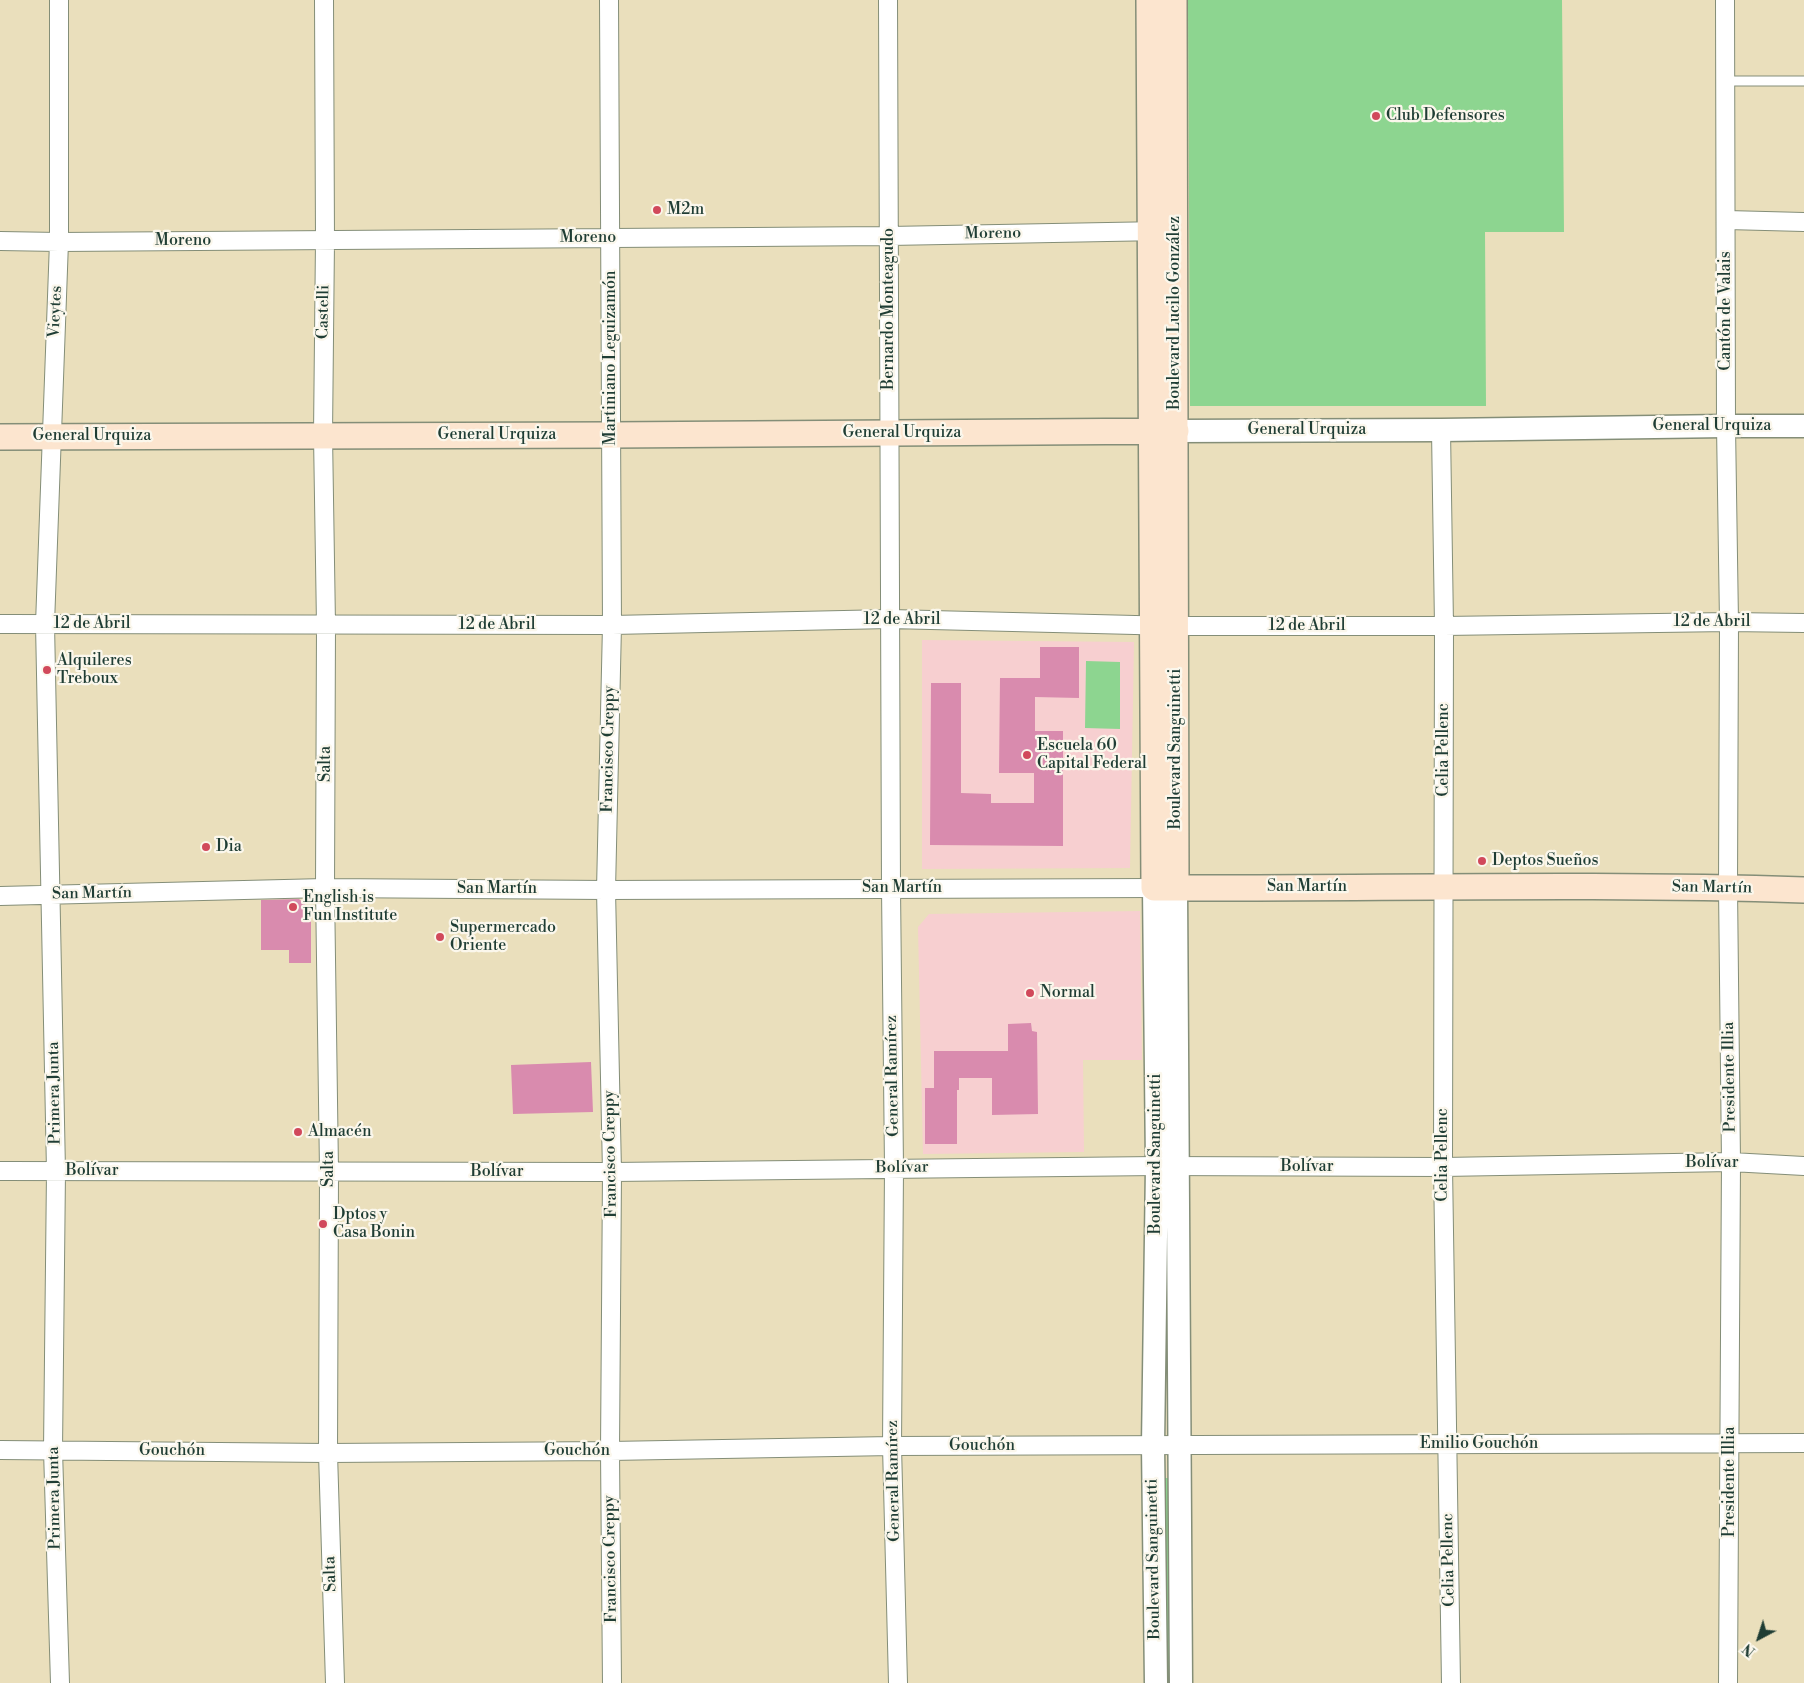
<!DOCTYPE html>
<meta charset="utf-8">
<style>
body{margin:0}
#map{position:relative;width:1804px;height:1683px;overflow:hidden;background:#eadfbc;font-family:"Libre Bodoni",serif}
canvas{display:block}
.north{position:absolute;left:1734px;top:1613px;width:50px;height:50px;-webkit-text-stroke:4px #fbf7ec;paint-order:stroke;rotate:220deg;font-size:14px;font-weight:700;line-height:20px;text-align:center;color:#1f3d34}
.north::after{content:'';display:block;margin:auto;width:18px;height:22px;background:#1f3d34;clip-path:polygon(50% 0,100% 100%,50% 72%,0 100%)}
</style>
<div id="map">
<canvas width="1804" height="1683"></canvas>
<div class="north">N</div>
</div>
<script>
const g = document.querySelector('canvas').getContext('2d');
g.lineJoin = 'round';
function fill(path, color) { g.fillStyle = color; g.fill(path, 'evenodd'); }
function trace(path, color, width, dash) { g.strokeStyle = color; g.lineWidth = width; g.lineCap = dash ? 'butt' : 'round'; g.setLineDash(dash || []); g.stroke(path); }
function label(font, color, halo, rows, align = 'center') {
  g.font = font + ' "Libre Bodoni",serif'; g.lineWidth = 4.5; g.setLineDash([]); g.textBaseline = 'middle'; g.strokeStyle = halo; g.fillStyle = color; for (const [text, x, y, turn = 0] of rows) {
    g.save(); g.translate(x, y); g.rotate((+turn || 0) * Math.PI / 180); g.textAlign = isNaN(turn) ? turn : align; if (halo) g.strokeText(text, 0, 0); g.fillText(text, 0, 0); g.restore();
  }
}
fill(new Path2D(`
 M 922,640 L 1134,642 L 1130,868 L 922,869 Z
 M 1140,911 L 1142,1060 L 1083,1060 L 1084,1152 L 923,1154 L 918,927 L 929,914 Z`), '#f7cfd0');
fill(new Path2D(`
 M 1188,0 L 1562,0 L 1564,232 L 1485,232 L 1486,406 L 1190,406 Z
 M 1086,661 L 1120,662 L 1120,729 L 1085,728 Z
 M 1159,1478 L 1170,1478 L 1171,1683 L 1161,1683 Z`), '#8dd590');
fill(new Path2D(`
 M 1040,647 L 1079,647 L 1079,698 L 1035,697 L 1035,731 L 1063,731 L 1063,846 L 930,845 L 931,683 L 961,683 L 961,793 L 991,794 L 991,803 L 1034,803 L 1034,773 L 999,773 L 1000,678 L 1040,678 Z
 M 299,899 L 311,910 L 311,963 L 289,963 L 289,950 L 261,950 L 261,900 Z
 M 1031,1023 L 1032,1031 L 1037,1032 L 1038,1114 L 992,1115 L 992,1078 L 959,1078 L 959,1090 L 957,1090 L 957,1144 L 925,1144 L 925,1088 L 934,1088 L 934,1051 L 1008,1051 L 1008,1024 Z
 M 591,1062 L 593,1112 L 513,1114 L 511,1065 Z`), '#d98bae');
const service = new Path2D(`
 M 1726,81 L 1804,81`);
const minor = new Path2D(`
 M 59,0 L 59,242 L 45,624 L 56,1171 L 53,1450 L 60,1683
 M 324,0 L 325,240 L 323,435 L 326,625 L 325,888 L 329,1171 L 328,1453 L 335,1683
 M 609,0 L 612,625 L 606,890 L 612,1172 L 610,1451 L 612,1683
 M 888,0 L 891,888 L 894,1168 L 892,1446 L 898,1683
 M 1725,0 L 1726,426 L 1729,622 L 1728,887 L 1731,1162 L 1728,1683
 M 1727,220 L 1804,222
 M 0,241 L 59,242 L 889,236 L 1162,231
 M 1441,430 L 1444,626 L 1443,1167 L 1451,1683
 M 0,624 L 612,625 L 890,619 L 1176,626 L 1444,626 L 1729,622 L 1804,623
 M 0,896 L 325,888 L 606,890 L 1154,888
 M 0,1171 L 612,1172 L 1157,1166 L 1443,1167 L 1731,1162 L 1804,1166
 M 0,1450 L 328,1453 L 610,1451 L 892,1446 L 1804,1443`);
const tertiary = new Path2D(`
 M 1176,431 L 1441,430 L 1726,426 L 1804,426
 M 1154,888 L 1157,1166 L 1153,1445 L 1156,1683
 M 1176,888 L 1181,1683`);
const secondary = new Path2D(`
 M 1149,0 L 1154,888 C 1371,889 1587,883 1804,890
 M 1174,0 L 1176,888
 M 0,437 L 611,435 L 1176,431`);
trace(service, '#848e78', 11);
trace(minor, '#848e78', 20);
trace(tertiary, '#848e78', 25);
trace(secondary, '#848e78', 28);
trace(service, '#fff', 9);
trace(minor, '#fff', 18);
trace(tertiary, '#fff', 22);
trace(secondary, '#fce5cf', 25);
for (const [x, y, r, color] of [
 [1376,116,5,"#d1495b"],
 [657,210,5,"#d1495b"],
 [47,670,5,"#d1495b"],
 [1027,755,5,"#d1495b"],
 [206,847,5,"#d1495b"],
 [1482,861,5,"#d1495b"],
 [293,907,5,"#d1495b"],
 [440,937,5,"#d1495b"],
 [1030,993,5,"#d1495b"],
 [298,1132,5,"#d1495b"],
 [323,1224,5,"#d1495b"]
]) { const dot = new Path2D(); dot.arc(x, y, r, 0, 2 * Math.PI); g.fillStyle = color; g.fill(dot); trace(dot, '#fbf7ec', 2); }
label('16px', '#1f3d34', '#fbf7ec', [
 ["Club Defensores",1386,116],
 ["M2m",667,210],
 ["Alquileres",57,661],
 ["Treboux",57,679],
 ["Escuela 60",1037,746],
 ["Capital Federal",1037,764],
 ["Dia",216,847],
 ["Deptos Sueños",1492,861],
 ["English is",303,898],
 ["Fun Institute",303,916],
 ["Supermercado",450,928],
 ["Oriente",450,946],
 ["Normal",1040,993],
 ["Almacén",308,1132],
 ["Dptos y",333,1215],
 ["Casa Bonin",333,1233]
], 'left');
label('16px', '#1f3d34', '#fbf7ec', [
 ["Moreno",993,234,-1],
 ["Moreno",588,238],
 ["Moreno",183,241],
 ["Bernardo Monteagudo",889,309,-90],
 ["Cantón de Valais",1726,311,-90],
 ["Vieytes",56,312,-87],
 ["Castelli",324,312,-89],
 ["Boulevard Lucilo González",1175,313,-90],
 ["Martiniano Leguizamón",611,358,-90],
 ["General Urquiza",1712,426],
 ["General Urquiza",1307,430],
 ["General Urquiza",902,433],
 ["General Urquiza",497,435],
 ["General Urquiza",92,436],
 ["12 de Abril",902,620],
 ["12 de Abril",1712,622],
 ["12 de Abril",92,624],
 ["12 de Abril",497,625],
 ["12 de Abril",1307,626],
 ["Francisco Creppy",609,749,-89],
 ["Boulevard Sanguinetti",1176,749,-90],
 ["Celia Pellenc",1444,750,-90],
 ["Salta",326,764,-90],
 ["San Martín",1307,887],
 ["San Martín",902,888],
 ["San Martín",1712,888,1],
 ["San Martín",497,889],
 ["San Martín",92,894,-1],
 ["General Ramírez",893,1076,-91],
 ["Presidente Illia",1730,1077,-91],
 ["Primera Junta",55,1093,-91],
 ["Francisco Creppy",611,1154,-91],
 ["Boulevard Sanguinetti",1156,1154,-90],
 ["Celia Pellenc",1443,1155,-90],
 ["Bolívar",1712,1163],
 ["Bolívar",1307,1167],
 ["Bolívar",902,1168,-1],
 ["Salta",329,1169,-90],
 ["Bolívar",92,1171],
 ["Bolívar",497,1172],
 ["Emilio Gouchón",1479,1444],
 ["Gouchón",982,1446],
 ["Gouchón",172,1451],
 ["Gouchón",577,1451],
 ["General Ramírez",894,1481,-91],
 ["Presidente Illia",1730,1482,-90],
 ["Primera Junta",55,1498,-91],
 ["Francisco Creppy",611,1559,-91],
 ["Boulevard Sanguinetti",1154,1559,-91],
 ["Celia Pellenc",1449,1560,-91],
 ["Salta",331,1574,-92]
]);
</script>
